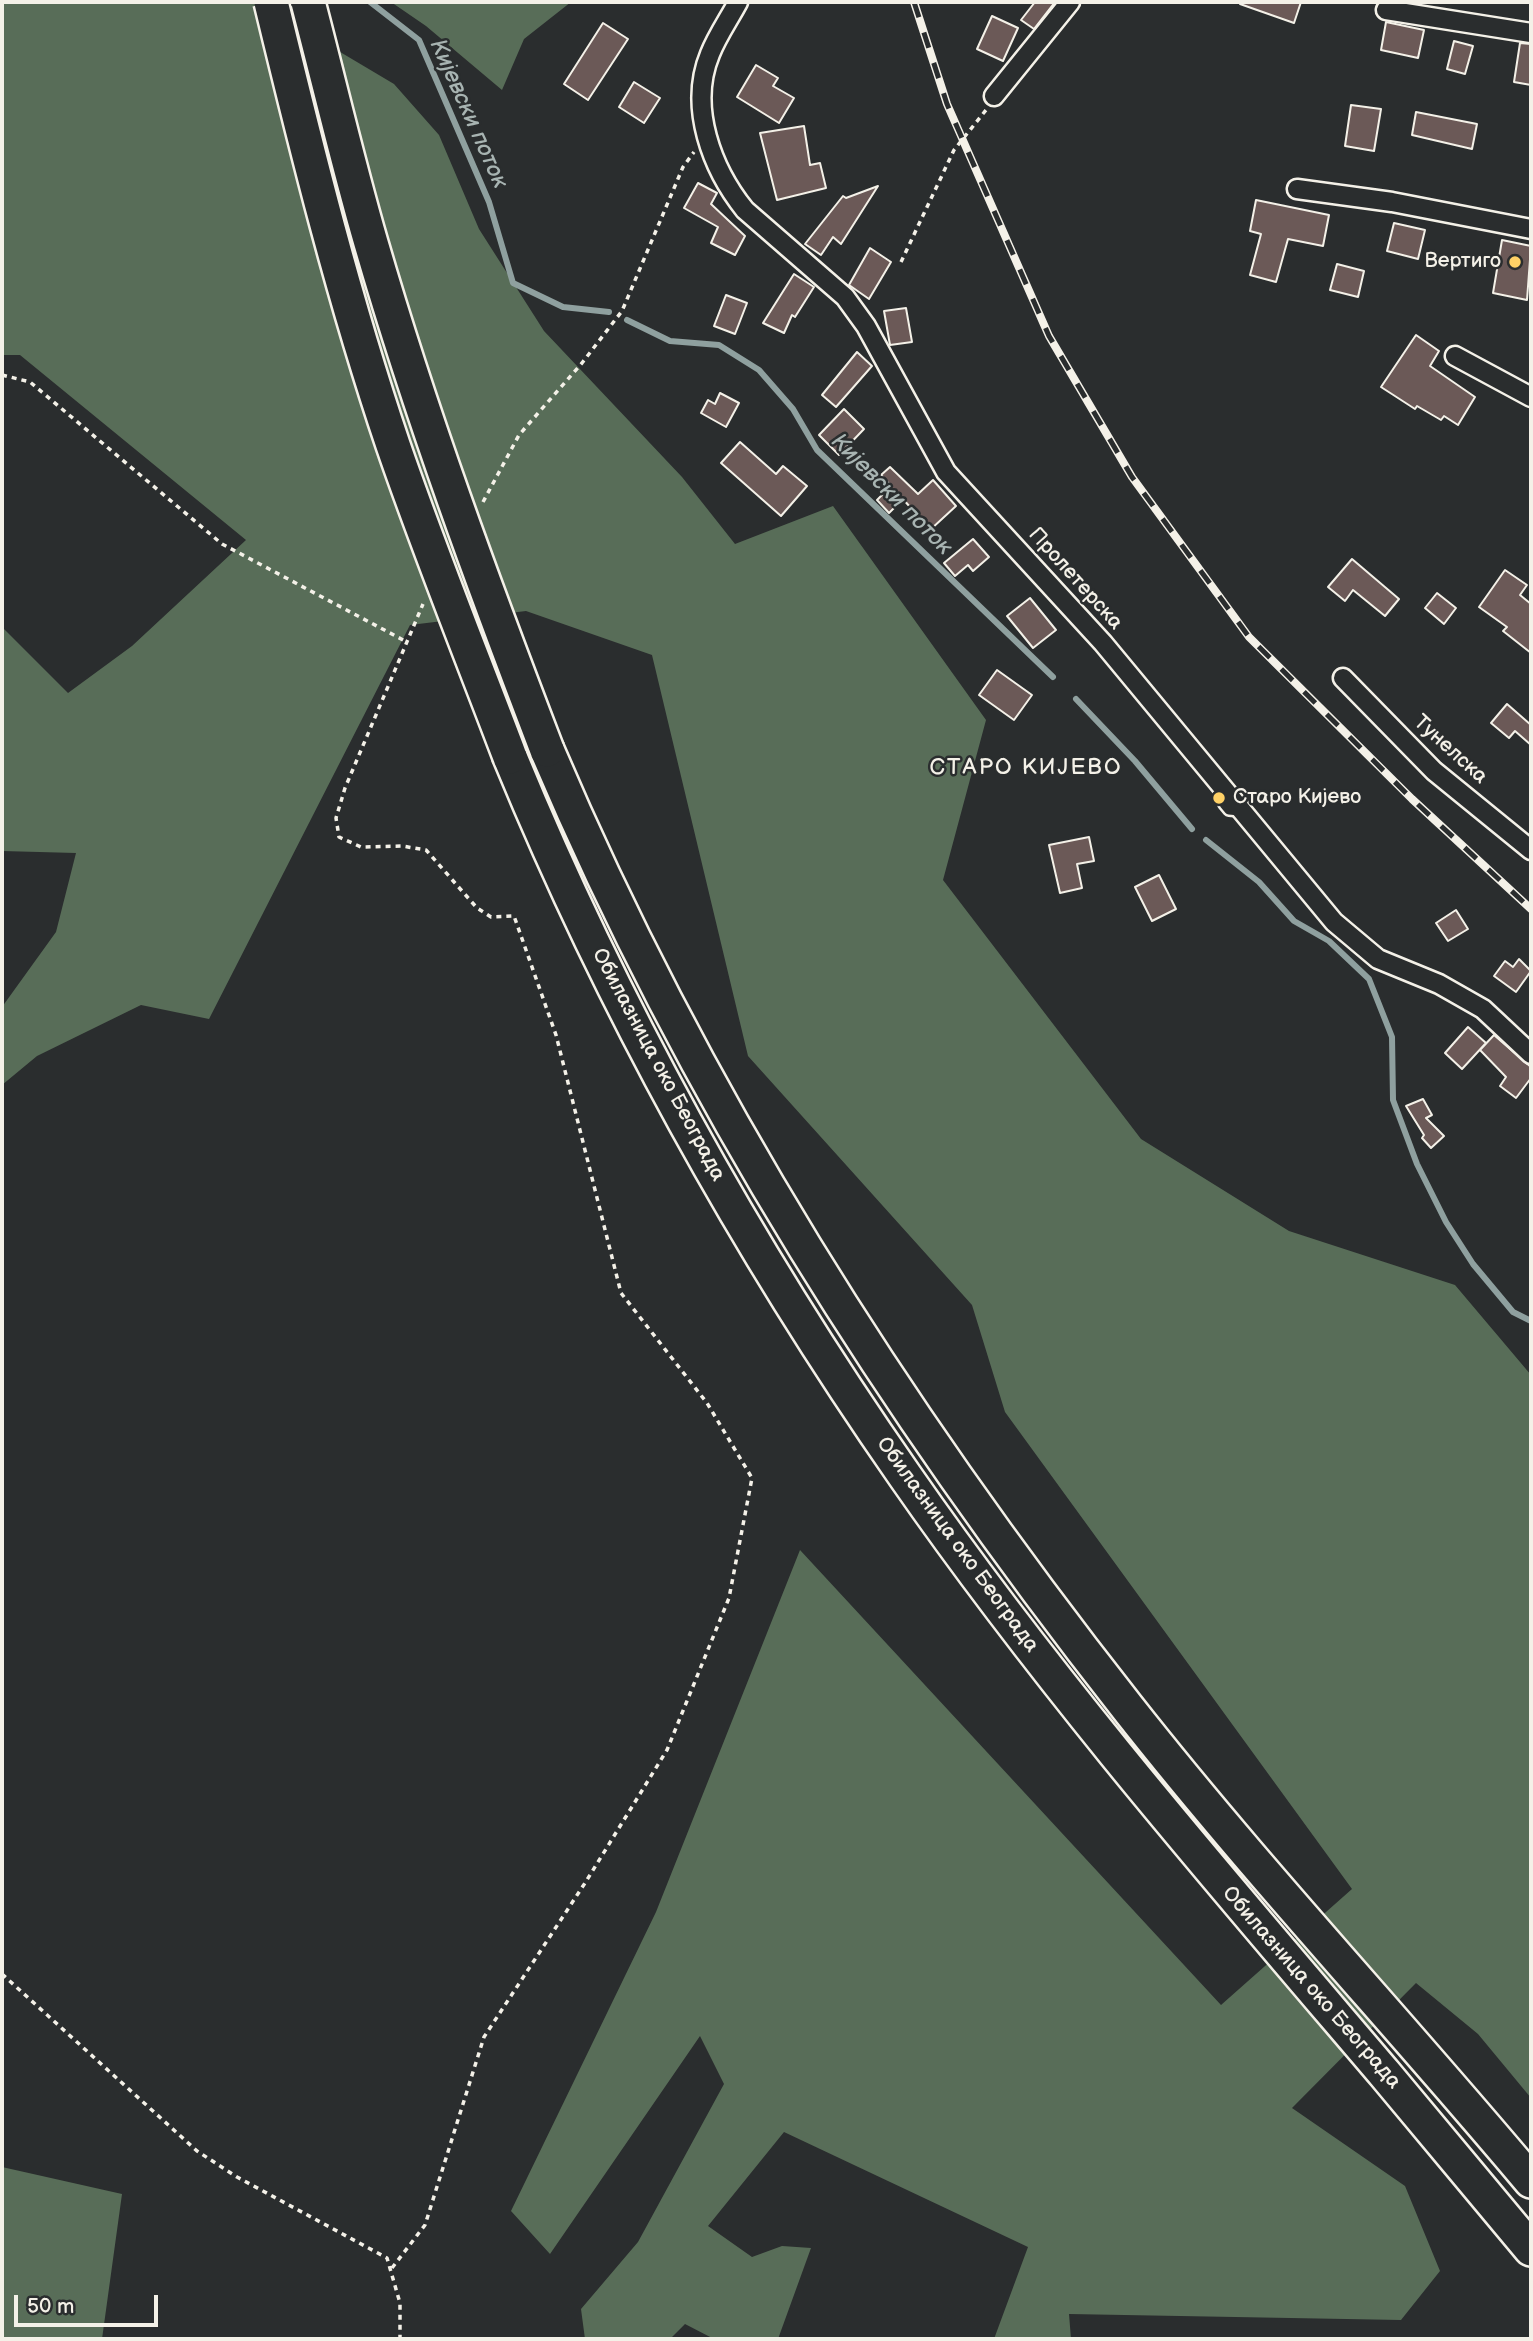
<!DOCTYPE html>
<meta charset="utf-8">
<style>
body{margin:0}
#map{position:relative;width:1533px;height:2341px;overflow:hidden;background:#2a2d2e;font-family:"Balsamiq Sans",sans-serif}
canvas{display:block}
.frame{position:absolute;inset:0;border:4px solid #f4f1e8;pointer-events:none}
.scale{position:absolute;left:14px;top:2295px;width:144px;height:32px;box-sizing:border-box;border:4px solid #f4f1e8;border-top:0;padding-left:9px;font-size:21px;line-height:24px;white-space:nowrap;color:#f4f1e8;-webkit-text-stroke:5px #2a2d2e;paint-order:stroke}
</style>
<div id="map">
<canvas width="1533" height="2341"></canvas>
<div class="frame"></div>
<div class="scale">50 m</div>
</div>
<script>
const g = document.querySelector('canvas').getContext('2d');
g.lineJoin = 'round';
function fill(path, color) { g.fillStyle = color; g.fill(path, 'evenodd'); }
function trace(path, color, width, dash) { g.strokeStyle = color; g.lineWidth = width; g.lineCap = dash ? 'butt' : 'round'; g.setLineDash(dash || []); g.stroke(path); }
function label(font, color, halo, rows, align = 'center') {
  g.font = font + ' "Balsamiq Sans",sans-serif'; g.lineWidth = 5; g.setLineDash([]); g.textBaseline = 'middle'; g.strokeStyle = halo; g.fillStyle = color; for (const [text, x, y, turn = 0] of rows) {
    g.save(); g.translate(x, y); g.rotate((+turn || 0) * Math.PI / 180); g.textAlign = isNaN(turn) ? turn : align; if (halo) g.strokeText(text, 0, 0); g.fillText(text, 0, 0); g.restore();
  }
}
fill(new Path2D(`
 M 2,2 L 256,2 L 394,84 L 439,135 L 479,229 L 544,331 L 682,477 L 735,544 L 833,506 L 986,720 L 943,880 L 1141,1139 L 1289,1231 L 1455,1285 L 1531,1375 L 1531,2098 L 1478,2034 L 1416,1983 L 1292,2108 L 1405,2186 L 1440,2271 L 1401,2320 L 1069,2314 L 1071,2339 L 994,2339 L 1028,2247 L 784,2132 L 708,2226 L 752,2257 L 782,2246 L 811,2248 L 778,2339 L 714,2339 L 685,2324 L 670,2339 L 585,2339 L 581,2309 L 638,2242 L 724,2084 L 700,2036 L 550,2254 L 511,2211 L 656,1912 L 800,1550 L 1221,2005 L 1352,1889 L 1005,1412 L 972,1305 L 748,1056 L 652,655 L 526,611 L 410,625 L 209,1019 L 141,1005 L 37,1056 L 2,1085 L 2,1007 L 56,932 L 76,853 L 2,851 L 2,627 L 68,693 L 132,646 L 246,540 L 20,355 L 2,355 Z
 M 391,2 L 571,2 L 524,39 L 502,90 L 426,26 Z
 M 2,2167 L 122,2194 L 102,2339 L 2,2339 Z`), '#586d58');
trace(new Path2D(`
 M 370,2 L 419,40 L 489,202 L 513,283 L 563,307 L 609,312
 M 627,320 L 670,341 L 719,345 L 759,370 L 793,409 L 817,450 L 1053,677
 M 1076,699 L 1135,761 L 1192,829
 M 1206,840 L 1259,882 L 1294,921 L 1329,941 L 1369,979 L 1392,1037 L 1393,1100 L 1417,1164 L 1446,1222 L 1473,1264 L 1513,1312 L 1531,1321`), '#8fa09f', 6);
const building = new Path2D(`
 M 1035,2 L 1055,2 L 1034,29 L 1021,20 Z
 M 1240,2 L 1301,2 L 1294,23 L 1240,4 Z
 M 992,16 L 1018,28 L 1003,61 L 977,49 Z
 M 1386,22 L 1424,30 L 1418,58 L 1381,50 Z
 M 603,23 L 628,39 L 588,100 L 564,84 Z
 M 1454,41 L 1473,46 L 1465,74 L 1447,69 Z
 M 1520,43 L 1531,44 L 1531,85 L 1514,82 Z
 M 756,65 L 778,78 L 773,86 L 794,98 L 779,123 L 737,97 Z
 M 634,82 L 660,98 L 644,123 L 619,107 Z
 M 1351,105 L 1381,109 L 1374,151 L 1345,146 Z
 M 1416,112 L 1477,124 L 1472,149 L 1412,135 Z
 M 804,126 L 810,165 L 820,163 L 826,188 L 777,200 L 760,133 Z
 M 698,183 L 717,193 L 711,204 L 745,236 L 735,255 L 711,243 L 718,227 L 684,208 Z
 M 878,186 L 841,244 L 833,237 L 821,255 L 805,244 L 843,196 L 846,198 Z
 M 1256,200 L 1329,215 L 1323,246 L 1288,239 L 1276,282 L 1250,275 L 1261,234 L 1250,231 Z
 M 1394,223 L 1425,230 L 1418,259 L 1387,251 Z
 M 1502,240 L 1531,246 L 1527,300 L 1493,293 Z
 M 870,248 L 891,262 L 869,299 L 849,285 Z
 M 1337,264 L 1364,271 L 1358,297 L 1330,290 Z
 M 794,274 L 814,287 L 795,317 L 792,315 L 784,333 L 763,323 Z
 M 726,295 L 747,303 L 735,334 L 714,326 Z
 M 906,308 L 912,342 L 890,345 L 884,311 Z
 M 1416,335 L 1439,351 L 1430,366 L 1475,397 L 1458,425 L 1444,416 L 1441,420 L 1417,406 L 1415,409 L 1381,387 Z
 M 857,352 L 872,366 L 836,407 L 822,395 Z
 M 720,393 L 739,403 L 726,427 L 701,413 L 708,400 L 715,404 Z
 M 844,409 L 864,429 L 839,455 L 819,435 Z
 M 740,442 L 776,474 L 783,466 L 807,486 L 781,516 L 721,463 Z
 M 890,467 L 918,494 L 933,480 L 956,506 L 930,530 L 903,499 L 889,513 L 877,500 L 891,486 L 881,475 Z
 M 973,539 L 989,557 L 973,571 L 968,565 L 955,576 L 944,563 Z
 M 1352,559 L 1399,599 L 1385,616 L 1353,590 L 1345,601 L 1328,587 Z
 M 1505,570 L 1527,585 L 1520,595 L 1531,604 L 1531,653 L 1503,631 L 1507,627 L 1479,607 Z
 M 1437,593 L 1456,608 L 1444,624 L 1425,608 Z
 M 1030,598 L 1056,630 L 1033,648 L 1007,616 Z
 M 997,670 L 1032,695 L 1014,720 L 979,695 Z
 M 1507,704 L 1531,725 L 1531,745 L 1515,731 L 1509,738 L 1491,723 Z
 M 1089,837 L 1094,861 L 1077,864 L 1082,888 L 1060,893 L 1049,845 Z
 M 1159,875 L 1176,909 L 1152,921 L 1135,887 Z
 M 1456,910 L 1468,929 L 1448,941 L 1436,923 Z
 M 1519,959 L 1531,971 L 1516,992 L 1494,976 L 1505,961 L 1513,967 Z
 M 1468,1027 L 1486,1043 L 1462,1069 L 1445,1053 Z
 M 1494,1035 L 1531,1067 L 1531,1078 L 1516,1098 L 1500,1086 L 1506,1077 L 1480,1050 Z
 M 1423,1099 L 1432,1115 L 1426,1118 L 1444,1136 L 1431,1148 L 1422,1138 L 1424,1135 L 1406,1106 Z`);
fill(building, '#6b5957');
trace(building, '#f4f1e8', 2);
const service = new Path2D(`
 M 1223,792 C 1235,795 1239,799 1240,811 L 1229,810 L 1224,804 Z`);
const minor = new Path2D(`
 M 738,2 C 729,19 717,36 710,54 C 688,107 712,169 745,210 L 845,297 L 866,326 L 946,472 L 1103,643 L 1334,922 L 1378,959 L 1439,984 L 1483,1009 L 1531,1054
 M 1386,10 L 1531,33
 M 994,96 L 1070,2
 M 1297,189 L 1392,202 L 1531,229
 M 1455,356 L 1531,397
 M 1343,678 L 1434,771 L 1531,850`);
const motorway = new Path2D(`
 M 547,750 C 694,1096 895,1412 1127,1707 C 1255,1870 1398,2022 1531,2181
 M 510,757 C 614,1010 749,1252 905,1476 C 1051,1686 1219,1879 1385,2074 C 1434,2132 1482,2191 1531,2249`);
trace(service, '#f4f1e8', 14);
trace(minor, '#f4f1e8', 23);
trace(motorway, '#f4f1e8', 38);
trace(new Path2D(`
 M 901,262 L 954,150 L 986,110
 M 2,375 L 30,382 L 222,544 L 407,642
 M 483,502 L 519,435 L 582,363 L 622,311 L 683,167 L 694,152
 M 2,1974 L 197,2151 L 237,2177 L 387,2258 L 400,2303 L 400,2339
 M 392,2268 L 425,2225 L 484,2037 L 585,1883 L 667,1750 L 729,1598 L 752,1478 L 707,1403 L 621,1293 L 556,1035 L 514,916 L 491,917 L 477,908 L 426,850 L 402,846 L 361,847 L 339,837 L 336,818 L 345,788 L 423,604`), '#f4f1e8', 3.5, [5, 5]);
trace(service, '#2a2d2e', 9);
trace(minor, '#2a2d2e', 18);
trace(motorway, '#2a2d2e', 33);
const rail = new Path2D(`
 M 914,2 L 947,104 L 1049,336 L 1132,477 L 1249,637 L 1412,799 L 1531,909`);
trace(rail, '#f4f1e8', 8);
trace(rail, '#2a2d2e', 5, [16]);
const motorwayBridge = new Path2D(`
 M 271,2 C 307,151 344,300 393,445 C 429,550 471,654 510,757
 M 308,2 C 329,82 348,164 371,243 C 421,415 483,583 547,750`);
trace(motorwayBridge, '#f4f1e8', 38, []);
trace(motorwayBridge, '#2a2d2e', 33);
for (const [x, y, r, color] of [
 [1515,262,7,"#ffd166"],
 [1219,798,7,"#ffd166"]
]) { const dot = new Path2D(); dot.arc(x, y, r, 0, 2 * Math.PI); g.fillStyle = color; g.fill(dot); trace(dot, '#2a2d2e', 2.5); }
label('21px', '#f4f1e8', '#2a2d2e', [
 ["Вертиго",1501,262],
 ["Старо Кијево",1233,798,"left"]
], 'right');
label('21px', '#f4f1e8', '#2a2d2e', [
 ["Пролетерска",1075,579,48],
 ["Тунелска",1450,750,42],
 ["Обилазница око Београда",658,1065,62],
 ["Обилазница око Београда",957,1545,54],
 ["Обилазница око Београда",1311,1988,49]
]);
label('italic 23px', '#a8b4b2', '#2a2d2e', [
 ["Кијевски поток",468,114,66],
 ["Кијевски поток",891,495,45]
]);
g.letterSpacing = '2px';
label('23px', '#f4f1e8', '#2a2d2e', [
 ["СТАРО КИЈЕВО",1026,768]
]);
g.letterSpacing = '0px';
</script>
